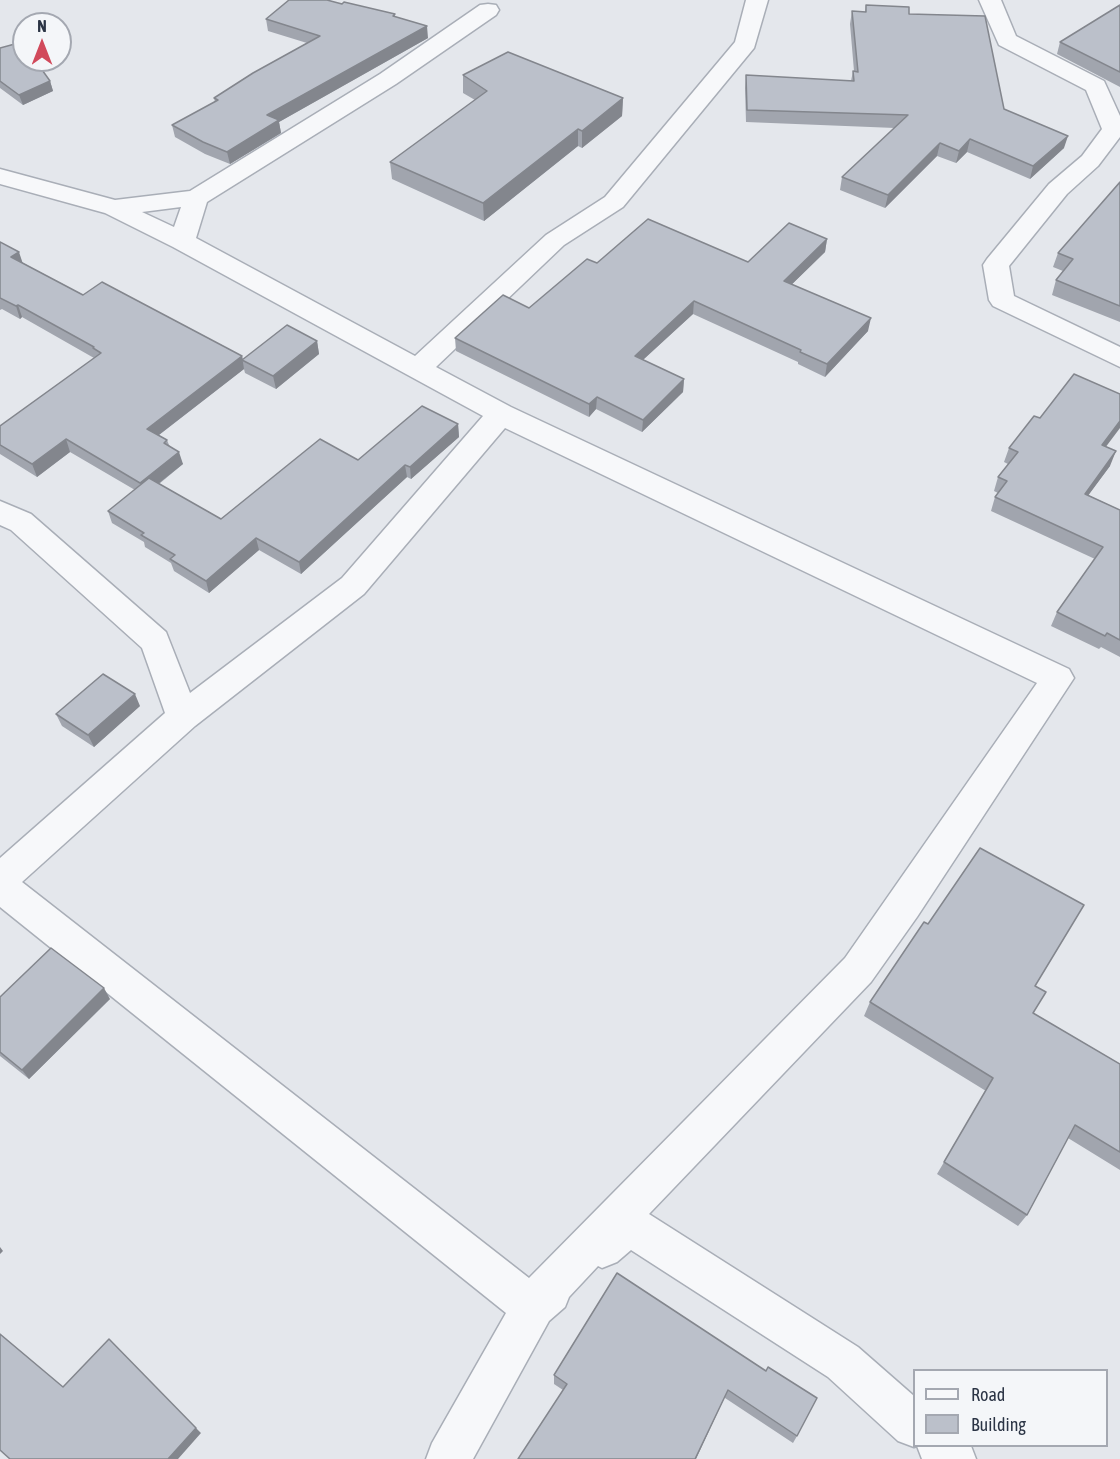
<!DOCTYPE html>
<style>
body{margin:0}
#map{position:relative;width:1120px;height:1459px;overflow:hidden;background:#e4e7ec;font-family:"Asap Condensed",sans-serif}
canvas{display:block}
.legend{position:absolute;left:913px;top:1369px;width:195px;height:78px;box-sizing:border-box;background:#f4f6f9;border:2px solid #a4a8b1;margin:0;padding:8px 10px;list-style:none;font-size:18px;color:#2b3445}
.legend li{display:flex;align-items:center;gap:12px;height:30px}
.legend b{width:30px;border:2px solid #a4a8b1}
.north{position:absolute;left:12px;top:12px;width:60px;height:60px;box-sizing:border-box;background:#f4f6f9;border:2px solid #a4a8b1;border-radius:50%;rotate:0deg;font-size:16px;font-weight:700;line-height:24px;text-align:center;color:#2b3445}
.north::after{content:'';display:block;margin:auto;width:21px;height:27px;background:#d1495b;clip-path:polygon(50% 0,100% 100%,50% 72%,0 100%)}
</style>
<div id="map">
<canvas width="1120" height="1459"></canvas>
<ul class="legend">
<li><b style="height:8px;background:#f7f8fa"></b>Road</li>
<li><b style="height:16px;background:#bbc0ca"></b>Building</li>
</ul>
<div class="north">N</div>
</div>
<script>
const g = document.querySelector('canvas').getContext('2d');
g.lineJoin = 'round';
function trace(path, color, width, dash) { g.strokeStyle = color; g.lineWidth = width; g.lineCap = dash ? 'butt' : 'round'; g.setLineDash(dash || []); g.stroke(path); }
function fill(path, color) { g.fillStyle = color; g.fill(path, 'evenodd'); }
const minor = new Path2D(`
 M 746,0 L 768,0 L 754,48 L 623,207 L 564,245 L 436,367 L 511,407 L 1069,669 L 1074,678 L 917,917 L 871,982 L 649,1214 L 858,1347 L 914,1396 L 914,1446 L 971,1446 L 976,1459 L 922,1459 L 917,1446 L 914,1447 L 898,1441 L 828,1377 L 631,1250 L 617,1262 L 602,1268 L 598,1266 L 569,1297 L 565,1307 L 549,1321 L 473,1459 L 426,1459 L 432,1443 L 506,1313 L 0,907 L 0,858 L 165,713 L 142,648 L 11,530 L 0,525 L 0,501 L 31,514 L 166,632 L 190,693 L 342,578 L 483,416 L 173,247 L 105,213 L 0,184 L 0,169 L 115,200 L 190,191 L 380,74 L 480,5 L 488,4 L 496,5 L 499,10 L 496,15 L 396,84 L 207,202 L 196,238 L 415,356 L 546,235 L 605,197 L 735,42 ZM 181,207 L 174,227 L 142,212 ZM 505,428 L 1037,683 L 845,958 L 529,1278 L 22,882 L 195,726 L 364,594 Z
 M 979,0 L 1001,0 L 1016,36 L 1104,81 L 1120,116 L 1120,137 L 1098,166 L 1067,194 L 1009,266 L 1014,296 L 1120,347 L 1120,367 L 993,306 L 989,300 L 983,265 L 987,259 L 1049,184 L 1082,156 L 1102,129 L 1086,90 L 999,45 Z`);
trace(minor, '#a9aeb7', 3);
fill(minor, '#f7f8fa');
fill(new Path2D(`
 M 342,4 L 395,14 L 395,17 L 428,38 L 279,122 L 281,133 L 230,164 L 205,154 L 175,137 L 172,125 L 215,102 L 214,98 L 307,43 L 268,31 L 266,19 Z
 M 866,5 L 909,14 L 1004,109 L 1064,148 L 1030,179 L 967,152 L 956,163 L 937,156 L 885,208 L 840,190 L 842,177 L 895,128 L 746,122 L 745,88 L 746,75 L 851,81 L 853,71 L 854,71 L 850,24 L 852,11 L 865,12 Z
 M 1120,5 L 1120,87 L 1057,54 L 1060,42 Z
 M 0,48 L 50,81 L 53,91 L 23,105 L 0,88 Z
 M 463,75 L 623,98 L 622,116 L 582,148 L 578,146 L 484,221 L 392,179 L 390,162 L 475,100 L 463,93 Z
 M 1120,182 L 1120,322 L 1052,295 L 1056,280 L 1063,271 L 1053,267 L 1058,253 Z
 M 827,239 L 825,252 L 791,285 L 868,331 L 825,377 L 798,364 L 798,362 L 693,314 L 643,360 L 684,379 L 683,392 L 642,432 L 596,409 L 589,417 L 456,351 L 455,338 L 529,308 L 597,263 L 748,262 Z
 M 0,242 L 23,263 L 83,295 L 242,356 L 243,359 L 317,341 L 319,354 L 276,389 L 245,373 L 244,369 L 159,435 L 167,440 L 169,445 L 183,464 L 159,484 L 221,519 L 358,460 L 458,424 L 459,437 L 411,479 L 407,477 L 301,574 L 259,550 L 209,593 L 174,571 L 171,563 L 145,547 L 144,542 L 112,523 L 108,511 L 135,490 L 70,452 L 37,477 L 0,454 L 0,426 L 94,358 L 22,317 L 20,319 L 2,309 L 0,310 Z
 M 1106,447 L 1110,466 L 1088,495 L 1120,510 L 1120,657 L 1101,647 L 1099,649 L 1051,626 L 1057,612 L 1095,559 L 991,511 L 995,497 L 998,493 L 994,491 L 998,477 L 1008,464 L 1004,462 L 1009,448 Z
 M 140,706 L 94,747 L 62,726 L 56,714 Z
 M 1036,987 L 1033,1013 L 1120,1064 L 1120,1170 L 1068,1138 L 1027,1215 L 1018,1226 L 937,1174 L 986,1091 L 864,1016 L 870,1002 Z
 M 0,997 L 110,999 L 29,1079 L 0,1056 Z
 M 617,1273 L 797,1436 L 793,1443 L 725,1398 L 563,1390 L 554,1384 L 554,1375 Z`), '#a1a5ae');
fill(new Path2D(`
 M 427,26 L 428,38 L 279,122 L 281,133 L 230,164 L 227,152 L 267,115 Z
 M 50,81 L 53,91 L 23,105 L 19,95 Z
 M 623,98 L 622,116 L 582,148 L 582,131 Z
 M 578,129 L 578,146 L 484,221 L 483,203 Z
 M 1068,136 L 1064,148 L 1030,179 L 1033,166 Z
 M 970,139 L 967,152 L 956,163 L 959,151 Z
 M 940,143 L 937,156 L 885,208 L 888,195 Z
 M 827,239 L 825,252 L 782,294 L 784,281 Z
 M 19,252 L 23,264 L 11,257 Z
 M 694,301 L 693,314 L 634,368 L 635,356 Z
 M 18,305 L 22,317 L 20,319 L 16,306 Z
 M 871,318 L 868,331 L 825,377 L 827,364 Z
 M 317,341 L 319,354 L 276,389 L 273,376 Z
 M 242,356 L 244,369 L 151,441 L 147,429 Z
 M 684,379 L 683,392 L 642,432 L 643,420 Z
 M 597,397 L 596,409 L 589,417 L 589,404 Z
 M 1120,421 L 1120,428 L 1096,460 L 1102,445 Z
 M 458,424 L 459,437 L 411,479 L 410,467 Z
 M 66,439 L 70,452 L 37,477 L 32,464 Z
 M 1116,451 L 1110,466 L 1079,508 L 1085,494 Z
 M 179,452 L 183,464 L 144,495 L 140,483 Z
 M 405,465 L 407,477 L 301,574 L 299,562 Z
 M 256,538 L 259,550 L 209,593 L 206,581 Z
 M 135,694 L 140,706 L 94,747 L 88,735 Z
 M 104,988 L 110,999 L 29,1079 L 22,1070 Z
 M 0,1247 L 3,1251 L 0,1254 Z
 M 728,1390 L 696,1459 L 695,1459 Z
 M 196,1428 L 201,1433 L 178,1459 L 168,1459 Z`), '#83868d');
const building = new Path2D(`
 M 289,0 L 327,0 L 342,4 L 344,2 L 395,14 L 393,16 L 427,26 L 267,115 L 279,120 L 227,152 L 203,142 L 172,125 L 218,100 L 214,98 L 253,73 L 320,36 L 266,19 Z
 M 866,5 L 909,7 L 909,14 L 985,16 L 1004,109 L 1068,136 L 1033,166 L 970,139 L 959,151 L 940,143 L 888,195 L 842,177 L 908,115 L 747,110 L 746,75 L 854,81 L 853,71 L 858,72 L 852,11 L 866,12 Z
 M 1120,5 L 1120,72 L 1060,42 Z
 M 22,42 L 24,45 L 24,60 L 35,60 L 50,81 L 19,95 L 0,81 L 0,48 Z
 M 508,52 L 623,98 L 582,131 L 578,129 L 483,203 L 390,162 L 487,91 L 463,75 Z
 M 1120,182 L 1120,306 L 1056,280 L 1073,259 L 1058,253 Z
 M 648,219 L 748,262 L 789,223 L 827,239 L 784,281 L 871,318 L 827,364 L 800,352 L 801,350 L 694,301 L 635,356 L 684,379 L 643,420 L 597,397 L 589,404 L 455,338 L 503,295 L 529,308 L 587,259 L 597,263 Z
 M 0,242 L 19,252 L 11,257 L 83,295 L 102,282 L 242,356 L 147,429 L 167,440 L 164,443 L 179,452 L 140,483 L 66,439 L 32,464 L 0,445 L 0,426 L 101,353 L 93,348 L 94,347 L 18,305 L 16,306 L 0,298 Z
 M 287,325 L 317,341 L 273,376 L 242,360 Z
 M 1074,374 L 1120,394 L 1120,421 L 1102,445 L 1116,451 L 1085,494 L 1120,510 L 1120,640 L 1107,633 L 1105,636 L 1057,612 L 1103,547 L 995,497 L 1007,481 L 998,477 L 1018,452 L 1009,448 L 1034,416 L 1040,418 Z
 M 422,406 L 458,424 L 410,467 L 405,465 L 299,562 L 256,538 L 206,581 L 170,559 L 175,555 L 141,535 L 144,533 L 108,511 L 149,478 L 221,519 L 320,439 L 358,460 Z
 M 103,674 L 135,694 L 88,735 L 56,714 Z
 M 980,848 L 1084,905 L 1035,986 L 1046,992 L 1033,1013 L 1120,1064 L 1120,1152 L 1075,1125 L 1027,1215 L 944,1162 L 993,1078 L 870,1002 L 924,922 L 928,924 Z
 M 51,948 L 104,988 L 22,1070 L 0,1052 L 0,997 Z
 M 617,1273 L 766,1371 L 768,1367 L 817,1398 L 797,1436 L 728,1390 L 695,1459 L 518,1459 L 567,1384 L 554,1375 Z
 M 0,1334 L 63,1387 L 109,1339 L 196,1428 L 168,1459 L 10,1459 L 0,1450 Z`);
fill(building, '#bbc0ca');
trace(building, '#83868d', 1.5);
</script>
